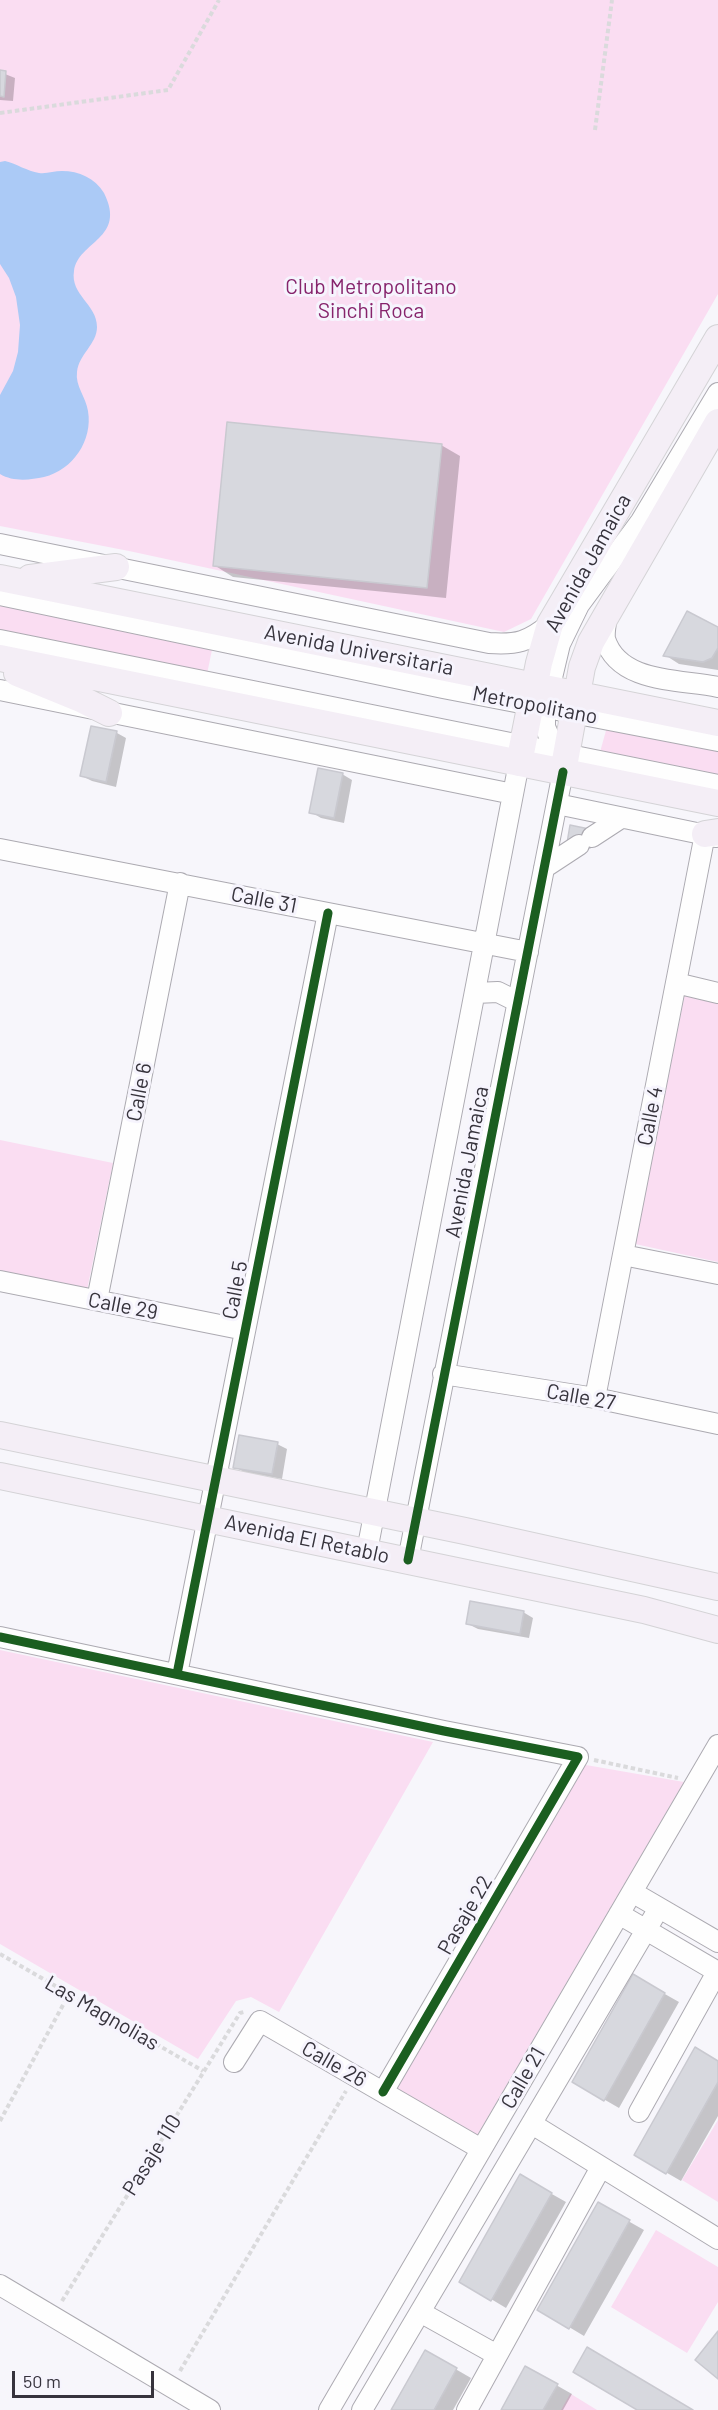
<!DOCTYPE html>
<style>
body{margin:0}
#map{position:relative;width:718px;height:2410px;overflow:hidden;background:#f7f6fb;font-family:Barlow,sans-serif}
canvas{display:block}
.scale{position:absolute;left:12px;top:2371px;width:142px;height:27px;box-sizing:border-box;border:3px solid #36333c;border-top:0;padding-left:8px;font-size:18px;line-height:21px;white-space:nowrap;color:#36333c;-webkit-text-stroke:4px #f6f4fd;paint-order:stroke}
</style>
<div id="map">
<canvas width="718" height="2410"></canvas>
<div class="scale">50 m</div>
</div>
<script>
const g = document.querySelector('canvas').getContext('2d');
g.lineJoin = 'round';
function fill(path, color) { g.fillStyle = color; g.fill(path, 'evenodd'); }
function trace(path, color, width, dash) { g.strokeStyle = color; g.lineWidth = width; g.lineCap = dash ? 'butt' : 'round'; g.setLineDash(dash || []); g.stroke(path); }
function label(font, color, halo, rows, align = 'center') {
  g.font = font + ' Barlow,sans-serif'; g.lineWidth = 6; g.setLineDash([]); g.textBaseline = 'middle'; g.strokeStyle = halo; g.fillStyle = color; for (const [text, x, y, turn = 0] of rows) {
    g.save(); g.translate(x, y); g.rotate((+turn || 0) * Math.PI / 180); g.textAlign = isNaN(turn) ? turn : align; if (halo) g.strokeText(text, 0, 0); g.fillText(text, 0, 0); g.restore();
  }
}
fill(new Path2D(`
 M 0,0 L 718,0 L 718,294 L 531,619 L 504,632 L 129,551 L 0,526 Z
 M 0,603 L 213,645 L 207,674 L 0,632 Z
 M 607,727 L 718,748 L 718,776 L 600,752 Z
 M 685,993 L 718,1001 L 718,1262 L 635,1244 Z
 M 0,1140 L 113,1163 L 87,1290 L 0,1272 Z
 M 0,1650 L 433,1742 L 279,2012 L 251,1997 L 236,2001 L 198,2059 L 0,1944 Z
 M 580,1764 L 684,1782 L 475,2139 L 390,2090 Z
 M 718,2120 L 718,2202 L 682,2180 Z
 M 656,2230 L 718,2267 L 718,2302 L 687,2353 L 611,2307 Z
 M 570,2394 L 571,2394 L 597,2410 L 561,2410 Z`), '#faddf2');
fill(new Path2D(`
 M 5,161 C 17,164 27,171 39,173 C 47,174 54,171 62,171 C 79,171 95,178 104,193 C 127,239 78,241 74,271 C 70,295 97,304 97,327 C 97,344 79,354 77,372 C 75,386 86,397 88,411 C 93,440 73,470 44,477 C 30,480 13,482 0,474 L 0,395 L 13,371 L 18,352 L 20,325 L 16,297 L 9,278 L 0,264 L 0,162 Z`), '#abcaf6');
fill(new Path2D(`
 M 0,72 L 15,78 L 13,101 L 0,100 Z
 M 441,445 L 460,456 L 446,598 L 233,577 L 214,565 Z
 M 718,629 L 718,670 L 679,664 L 665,655 Z
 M 117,733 L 126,738 L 116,787 L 92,781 L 82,776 Z
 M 342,774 L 352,780 L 344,823 L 321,818 L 311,812 Z
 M 277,1444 L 287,1449 L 282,1479 L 244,1472 L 235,1467 Z
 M 523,1612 L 533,1618 L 529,1638 L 478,1629 L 468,1624 Z
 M 633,1976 L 679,2002 L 619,2108 L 574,2082 Z
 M 718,2062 L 718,2116 L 681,2181 L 636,2155 Z
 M 520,2176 L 566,2202 L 506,2308 L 461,2281 Z
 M 598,2204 L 644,2230 L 584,2336 L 539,2309 Z
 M 426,2352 L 471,2378 L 453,2410 L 393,2410 Z
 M 526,2368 L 572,2394 L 563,2410 L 502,2410 Z`), '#0003');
const building = new Path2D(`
 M 0,70 L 6,71 L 4,97 L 0,96 Z
 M 227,422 L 442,444 L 427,588 L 213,566 Z
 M 687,611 L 718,627 L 718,648 L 712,658 L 703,662 L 663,656 Z
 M 91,726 L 117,731 L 106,782 L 80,776 Z
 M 318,768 L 343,773 L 334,818 L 309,813 Z
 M 570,825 L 594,830 L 590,848 L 567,843 Z
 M 239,1435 L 278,1442 L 272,1474 L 233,1468 Z
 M 470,1601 L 524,1611 L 520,1634 L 466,1624 Z
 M 633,1974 L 665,1993 L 604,2101 L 572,2082 Z
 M 695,2047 L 718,2061 L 718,2082 L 666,2174 L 634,2155 Z
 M 520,2174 L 552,2193 L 491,2301 L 459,2282 Z
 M 598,2202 L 630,2220 L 569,2329 L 537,2310 Z
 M 718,2331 L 718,2379 L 695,2360 Z
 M 587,2347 L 693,2410 L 637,2410 L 573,2372 Z
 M 425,2350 L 457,2368 L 434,2410 L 391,2410 Z
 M 525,2366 L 558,2384 L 543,2410 L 501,2410 Z`);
fill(building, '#d7d8de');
trace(building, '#c9c9d0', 1.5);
const minor = new Path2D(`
 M 0,544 L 489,643 C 517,645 528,642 550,624
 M 0,595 L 443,688 L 718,741
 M 607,616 C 606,623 604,632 605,639 C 619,684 681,679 718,687
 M 0,640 L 718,785
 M 0,690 L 513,794
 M 556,752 L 545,727 L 545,707 L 560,644 L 579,605 L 641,521 L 718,393
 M 557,804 L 716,837
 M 592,837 L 621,818
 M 0,849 L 528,952
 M 544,868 L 579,845
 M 676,983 L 718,993
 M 475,993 L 498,992 L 518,1002
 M 623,1255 L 718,1274
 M 0,1281 L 245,1330
 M 97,1300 L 180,883
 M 443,1374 L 595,1398 L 718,1424
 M 595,1398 L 705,834
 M 367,1551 L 519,763
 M 408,1560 L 563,772
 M 0,1637 L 444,1731 L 578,1757 L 383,2092
 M 177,1674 L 328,913
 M 632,1892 L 718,1942
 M 619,1914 L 718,1972
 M 234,2062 L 260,2021 L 481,2149
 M 639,2112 L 717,1972
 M 532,2124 L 718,2239
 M 0,2285 L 210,2410
 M 420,2312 L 497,2355
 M 329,2410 L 718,1745
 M 362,2410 L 659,1908
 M 467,2410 L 601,2167`);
const major = new Path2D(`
 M 0,578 L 718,723
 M 30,578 L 116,567
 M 0,658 L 718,803
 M 17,673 L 83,700 L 109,713
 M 519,763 L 539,663 L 550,624 L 718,338
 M 563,772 L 582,667 L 591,642 L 718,422
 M 705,834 L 718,832
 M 0,1435 L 465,1531 L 718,1587
 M 0,1476 L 644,1610 L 718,1630`);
trace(minor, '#acaab1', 22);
trace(major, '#d4d3d6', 28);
trace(new Path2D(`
 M 0,113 L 168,90 L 219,0
 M 595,130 L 612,0
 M 594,1760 L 678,1778
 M 0,1954 L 203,2071
 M 0,2121 L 69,1994
 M 62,2301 L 240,2013 L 244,2012
 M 180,2371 L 346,2091`), '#dadadc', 4, [4.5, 3]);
trace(minor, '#fefefe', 20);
trace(major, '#f4eef6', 26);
trace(new Path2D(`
 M 408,1560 L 563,772
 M 0,1637 L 444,1731 L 578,1757 L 383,2092
 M 177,1674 L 328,913`), '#1b5e20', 9);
label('21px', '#86246c', '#f6f4fd', [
 ["Club Metropolitano",371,287],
 ["Sinchi Roca",371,311]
]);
label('21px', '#36333c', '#f6f4fd', [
 ["Avenida Jamaica",588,563,-61],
 ["Avenida Universitaria",359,650,11],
 ["Metropolitano",535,705,11],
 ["Calle 31",264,900,11],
 ["Calle 6",139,1092,-79],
 ["Calle 4",650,1116,-79],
 ["Avenida Jamaica",467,1162,-79],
 ["Calle 5",235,1290,-79],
 ["Calle 29",123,1306,11],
 ["Calle 27",581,1397,10],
 ["Avenida El Retablo",307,1539,12],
 ["Pasaje 22",465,1915,-60],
 ["Las Magnolias",102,2013,30],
 ["Calle 26",334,2064,30],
 ["Calle 21",523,2078,-60],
 ["Pasaje 110",152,2155,-58]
]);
</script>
